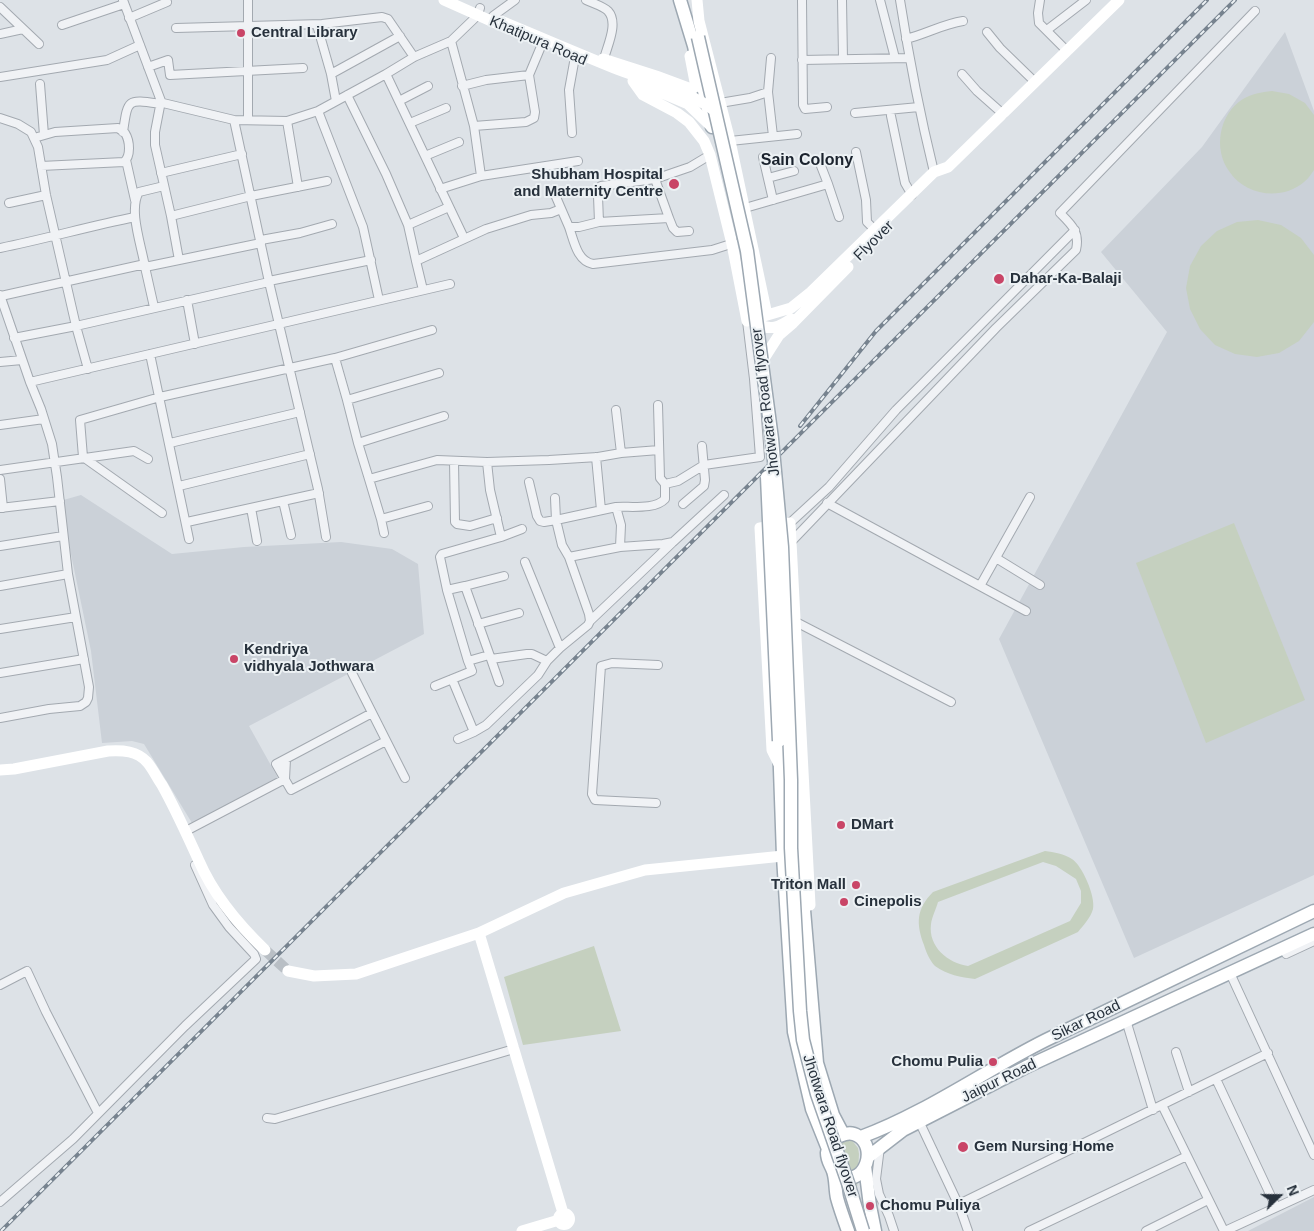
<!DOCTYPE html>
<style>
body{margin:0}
#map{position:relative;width:1314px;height:1231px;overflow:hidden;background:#dde2e7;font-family:Helvetica,sans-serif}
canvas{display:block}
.north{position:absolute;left:1254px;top:1171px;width:50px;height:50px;-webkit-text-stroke:4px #ecf1f4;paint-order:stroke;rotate:68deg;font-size:14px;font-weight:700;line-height:20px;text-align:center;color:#27313c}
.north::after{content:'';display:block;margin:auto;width:18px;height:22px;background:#27313c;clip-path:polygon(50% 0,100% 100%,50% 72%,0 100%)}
</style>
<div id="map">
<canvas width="1314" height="1231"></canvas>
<div class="north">N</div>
</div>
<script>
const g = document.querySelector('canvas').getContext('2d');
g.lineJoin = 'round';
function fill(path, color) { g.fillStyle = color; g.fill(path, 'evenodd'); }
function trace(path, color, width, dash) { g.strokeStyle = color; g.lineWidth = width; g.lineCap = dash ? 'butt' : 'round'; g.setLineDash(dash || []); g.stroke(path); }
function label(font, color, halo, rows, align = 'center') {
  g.font = font + ' Helvetica,sans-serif'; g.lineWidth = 4; g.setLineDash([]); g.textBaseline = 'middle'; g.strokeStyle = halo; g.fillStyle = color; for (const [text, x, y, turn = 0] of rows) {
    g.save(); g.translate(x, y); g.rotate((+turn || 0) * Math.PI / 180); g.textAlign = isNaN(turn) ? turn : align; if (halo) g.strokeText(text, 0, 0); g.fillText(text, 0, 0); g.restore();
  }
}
fill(new Path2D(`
 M 1285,32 L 1314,111 L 1314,875 L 1134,958 L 999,639 L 1167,332 L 1101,252 L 1202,147 Z
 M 81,495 L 172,554 L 244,547 L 341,542 L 392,549 L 418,564 L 424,634 L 249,726 L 278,778 L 192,823 L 144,744 L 132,741 L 102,743 L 91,651 L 60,501 Z
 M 1314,1197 L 1314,1231 L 1248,1231 Z`), '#cbd1d8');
fill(new Path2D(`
 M 1272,91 L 1289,94 L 1305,103 L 1314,115 L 1314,170 C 1311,174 1308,179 1304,182 C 1282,201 1245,196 1229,171 C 1213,149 1219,114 1243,99 C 1252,94 1261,92 1272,91 Z
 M 1258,220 L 1281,225 L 1301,238 L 1314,255 L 1314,322 L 1299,341 L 1279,353 L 1257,357 L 1235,354 L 1215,345 L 1200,329 L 1190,309 L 1186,288 L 1190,266 L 1201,246 L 1217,231 L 1237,222 Z
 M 1234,523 L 1305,700 L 1206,743 L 1136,563 Z
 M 1045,851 C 1054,852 1064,854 1072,859 C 1082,865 1096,897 1093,909 C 1091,917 1083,926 1078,932 L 975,979 C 961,977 947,975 935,966 C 930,961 926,952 924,945 C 916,924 916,909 933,892 ZM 1043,862 L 1056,866 L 1076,879 L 1081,891 L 1081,903 L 1070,921 L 968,966 C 948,963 928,947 931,924 C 932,917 936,909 938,902 Z
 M 594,946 L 621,1031 L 523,1045 L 504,977 Z
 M 843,1139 L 851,1139 L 858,1148 L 859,1154 L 857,1189 L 840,1143 Z`), '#c5d0bf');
trace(new Path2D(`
 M 265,950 L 288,971`), '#b9bfc5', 11, [11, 5.5]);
const street = new Path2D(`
 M 123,0 L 161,101 L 163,103 L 234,120
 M 586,0 C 592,3 603,6 608,11 C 619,23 607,46 604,59
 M 802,0 L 803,105 L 805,109 L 827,107
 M 842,0 L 843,59
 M 880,0 L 895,58
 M 900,0 C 909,58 920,115 934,172
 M 1040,0 L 1038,13 L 1039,23 L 1067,51
 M 0,7 L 39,44
 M 480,8 L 478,15 L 451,41 L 474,126 L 481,176
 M 493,16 L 515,0
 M 129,18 L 167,2
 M 62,25 L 124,4
 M 317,25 L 331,74 L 336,101
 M 176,28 L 322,24 L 382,17 L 388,19 L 414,57
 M 1047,30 L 1086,0
 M 987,32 L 1000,48 L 1035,82
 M 0,34 L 23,29
 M 906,39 C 926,34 943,24 963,21
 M 451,41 L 414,57 L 386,74 L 464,238
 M 802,60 L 909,58
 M 148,67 L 168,60 L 170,75 L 303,68
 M 331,74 L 400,36
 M 962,74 L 977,91 L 1003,114
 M 0,77 L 107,60 L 140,45
 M 40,84 L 44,135
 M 462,86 L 486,80 L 529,75
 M 768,92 L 773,136
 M 347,95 L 386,174 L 408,225
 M 161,101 L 155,132 L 155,145 L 171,216 L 251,196 L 327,181
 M 399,101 L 428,86
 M 720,103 L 750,98 L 768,92 L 771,58
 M 855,113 L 919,107
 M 891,116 L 905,183 L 912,195
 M 0,118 L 18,124 L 31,132 L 38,147 L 46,195 L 76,326 L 14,338
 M 248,120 L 248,0
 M 287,121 L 234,120 L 269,282 L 318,489 L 326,537
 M 410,123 L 446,108
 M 474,126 L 526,122 L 534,118 L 535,112 L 529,75 L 542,44
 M 123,132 C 128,98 127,99 161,104
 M 572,133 L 569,90 L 575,57
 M 34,138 L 55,132 L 118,128 C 119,129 124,132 125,133 C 130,141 131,156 124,162 L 41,166
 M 730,141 L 797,134
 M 856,152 L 866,200 L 867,222 L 875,230
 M 425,156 L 459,142
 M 763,157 L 773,200
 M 126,160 L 135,200
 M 821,166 L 828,184
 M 161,173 L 242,154
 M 768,178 L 794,171
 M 655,179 L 669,218
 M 298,187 L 287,121 L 318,111
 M 440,189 L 481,176 L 578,161
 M 556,197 L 569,227 L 579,227 L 599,222 L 598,196 L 601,186 L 655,179 L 690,167 L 710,155
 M 9,203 L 46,195
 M 449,207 L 408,225 L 416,261 L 486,229 L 531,215 L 551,213 L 561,209
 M 745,208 L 828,184 L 839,217
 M 171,216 L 179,260 L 261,243
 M 599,222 L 669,218 L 673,228 L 677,232 L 689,231
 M 569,227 C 574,241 577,261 593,264 L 712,250 L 734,243
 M 261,240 L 300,233 L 332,224
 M 0,248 C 45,239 90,226 135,217
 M 416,261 L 423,290
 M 145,267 C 142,247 128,210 139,192 L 164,186
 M 269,281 L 371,260
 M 0,295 L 30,382 L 41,409 L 52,444 L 57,477 L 68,574 L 89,687 L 88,698 L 86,702 L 80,706 L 49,709 L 0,718
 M 1,296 L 145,264
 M 187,300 L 195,344
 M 379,300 L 363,227 L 318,111 L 386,74
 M 154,307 L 145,267 L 179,260
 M 150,354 L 189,539
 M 335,358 L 347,400
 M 0,362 L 22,360
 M 88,369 L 76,326 L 269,282
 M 30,382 L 450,284
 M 658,405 L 660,478 L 665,484 L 678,481 L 704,465 L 760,457 L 754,379 L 747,321
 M 616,410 L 621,453 L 659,450
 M 0,425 L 44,419
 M 170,443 L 300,412
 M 358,443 L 347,400 L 439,373
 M 596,457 L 601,510
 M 454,461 L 455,522 L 457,524 L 470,526 L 497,518
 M 487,462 L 490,490 L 501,537 L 522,529
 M 0,470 L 134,451 L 148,459
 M 0,479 L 3,508
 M 369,479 L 358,443 L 444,416
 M 529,482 L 537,516 L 540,521 L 544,522 L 556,520 L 555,498
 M 179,486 L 310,454
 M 283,501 L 291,535
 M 827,503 L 1026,611
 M 683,504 L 704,486 L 705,480 L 702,446
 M 428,506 L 381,519 L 369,479 L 437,460 L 487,462 L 549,460 L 598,457 L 621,453
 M 0,508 L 60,501
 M 251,508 L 257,541
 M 162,513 L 83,457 L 80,420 L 160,397 L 335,358 L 432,330
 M 381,519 L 384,533
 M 187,522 L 319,493
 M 790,523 L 829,487 L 896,410 L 920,386 L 1075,230
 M 791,542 L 996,328 L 1076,250 C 1080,232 1072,225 1060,213 L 1255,11
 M 0,546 L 63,536
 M 620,547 L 621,525 L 616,507 C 630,506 655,510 665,499 L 665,484
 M 569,557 L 620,547 L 663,544 L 673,542 L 724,495
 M 996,558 L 1040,585
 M 525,562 L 560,648 L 588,625 L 590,621 L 589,614 L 569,557 L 562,545 L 556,520 L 616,507
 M 504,576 L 465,586 L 491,659 L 527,654 L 532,654 L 547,661 L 560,648
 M 0,586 L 68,574
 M 465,586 L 447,590 L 440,557 L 442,554 L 501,537
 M 980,586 L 1030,497
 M 447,590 L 468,661 L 489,655
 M 590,621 L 672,543
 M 796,622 L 951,702
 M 478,624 L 519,613
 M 0,629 L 76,617
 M 491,659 L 499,682
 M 0,673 L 84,659
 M 352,673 L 405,778
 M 452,679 L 474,732 L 486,725 L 538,675 L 547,661
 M 435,686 L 472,671 L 468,661
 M 372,713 L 276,764 L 291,790 L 386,741
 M 458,739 L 474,732
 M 656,803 L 595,800 L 592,794 L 601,666 L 612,663 L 658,665
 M 186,831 L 285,779 L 286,759
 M 1286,954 L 1314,941
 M 1230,973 L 1314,1155
 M 0,985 L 27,971 L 46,1012 L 98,1113
 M 1126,1020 L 1153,1110
 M 1176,1052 L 1189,1092
 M 1216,1079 L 1276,1207
 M 1162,1105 L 1224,1231
 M 267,1118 L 275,1119 L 514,1049
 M 919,1121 L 960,1208 L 968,1231
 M 880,1147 L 876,1179 L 879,1194 L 889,1216 L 894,1231
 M 0,1202 L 73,1139 L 185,1026 L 256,959 L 254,954 L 229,927 L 213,905 L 195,865
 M 959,1204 L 1268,1053
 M 1029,1231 L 1187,1156
 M 1146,1231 L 1208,1200
 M 1225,1231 L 1314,1190`);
const primary = new Path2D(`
 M 680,0 L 694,46 L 712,127
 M 779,741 L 783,856 L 794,1032 L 812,1109 L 828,1149
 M 792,782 L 798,801 L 800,863 L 817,1063 L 833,1115 L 843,1134
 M 861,1137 C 926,1113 984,1071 1046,1040 L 1314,911
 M 868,1157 L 903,1130 L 1026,1067 L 1314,934
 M 865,1166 L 870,1206 L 875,1231
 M 833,1171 C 836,1173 839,1176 843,1177 C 866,1184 877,1147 858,1136 C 852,1132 846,1133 840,1136 C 832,1139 828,1145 827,1153 C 827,1161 831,1165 833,1171 C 836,1179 835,1189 837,1198 C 840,1209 844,1220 848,1231`);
trace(street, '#a3a9b0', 10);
trace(primary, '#9da8b2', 15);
trace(street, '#f0f2f5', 8);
trace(new Path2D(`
 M 444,0 L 509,29
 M 697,0 L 699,21 L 730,141 L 767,315
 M 603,59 L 656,76 L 691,89 L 695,87 L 695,82 L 690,56
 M 633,81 L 643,95 L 677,113 L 689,122 L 704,141 L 710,155 L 732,244 L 747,321 L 791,308 L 811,292 L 934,172 L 948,167 L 1119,0
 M 634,81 L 688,104 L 712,127
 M 757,324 C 771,331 779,327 791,319
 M 763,360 L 779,335 L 793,323 L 848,267
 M 779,764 L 772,750 L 760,528 L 790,523 L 810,905
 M 0,770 L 14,769 L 108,751 C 123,750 137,751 147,762 C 153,769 157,778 162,785 C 176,810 187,835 199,861 C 214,896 238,924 265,950
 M 479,933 L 564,893 L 645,870 L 783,856
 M 288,971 L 314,976 L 356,974 L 479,933 L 563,1213
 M558.5 1219a5.5 5.5 0 1 1 11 0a5.5 5.5 0 1 1-11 0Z
 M 522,1231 L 559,1220`), '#fff', 11);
trace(primary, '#fff', 12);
const rail = new Path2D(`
 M 800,426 L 876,331 L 1207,0
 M 1,1231 L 1235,0`);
trace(rail, '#77838f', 4);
trace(rail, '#ecf1f4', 2, [5.5]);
const primaryBridge = new Path2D(`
 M 698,37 L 747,251 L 772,439 L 782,547 L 791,780 L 791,848 L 800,1011 L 803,1040 L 817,1094 L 848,1183 L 863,1231
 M 767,477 L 779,741`);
trace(primaryBridge, '#9da8b2', 15, []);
trace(new Path2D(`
 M 501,21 C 540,37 579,54 619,70 C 651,82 686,90 714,110`), '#fff', 11);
trace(primaryBridge, '#fff', 12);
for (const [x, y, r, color] of [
 [241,33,5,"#c94567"],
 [674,184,6,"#c94567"],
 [999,279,6,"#c94567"],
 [234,659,5,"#c94567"],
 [841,825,5,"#c94567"],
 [856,885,5,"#c94567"],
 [844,902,5,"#c94567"],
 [993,1062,5,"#c94567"],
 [963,1147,6,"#c94567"],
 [870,1206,5,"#c94567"]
]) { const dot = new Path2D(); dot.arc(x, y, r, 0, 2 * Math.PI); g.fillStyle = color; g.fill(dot); trace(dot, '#ecf1f4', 2); }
label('bold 15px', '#27313c', '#ecf1f4', [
 ["Central Library",251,33],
 ["Shubham Hospital",663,175,"right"],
 ["and Maternity Centre",663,192,"right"],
 ["Dahar-Ka-Balaji",1010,279],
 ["Kendriya",244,650],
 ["vidhyala Jothwara",244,667],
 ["DMart",851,825],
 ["Triton Mall",846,885,"right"],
 ["Cinepolis",854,902],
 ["Chomu Pulia",983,1062,"right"],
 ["Gem Nursing Home",974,1147],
 ["Chomu Puliya",880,1206]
], 'left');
label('15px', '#27313c', '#ecf1f4', [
 ["Khatipura Road",538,41,23],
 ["Flyover",874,241,-45],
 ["Jhotwara Road flyover",766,402,-97],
 ["Sikar Road",1086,1021,-26],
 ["Jaipur Road",999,1081,-26],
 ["Jhotwara Road flyover",830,1126,72]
]);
label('bold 16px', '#1a222d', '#ecf1f4', [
 ["Sain Colony",807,161]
]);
</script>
